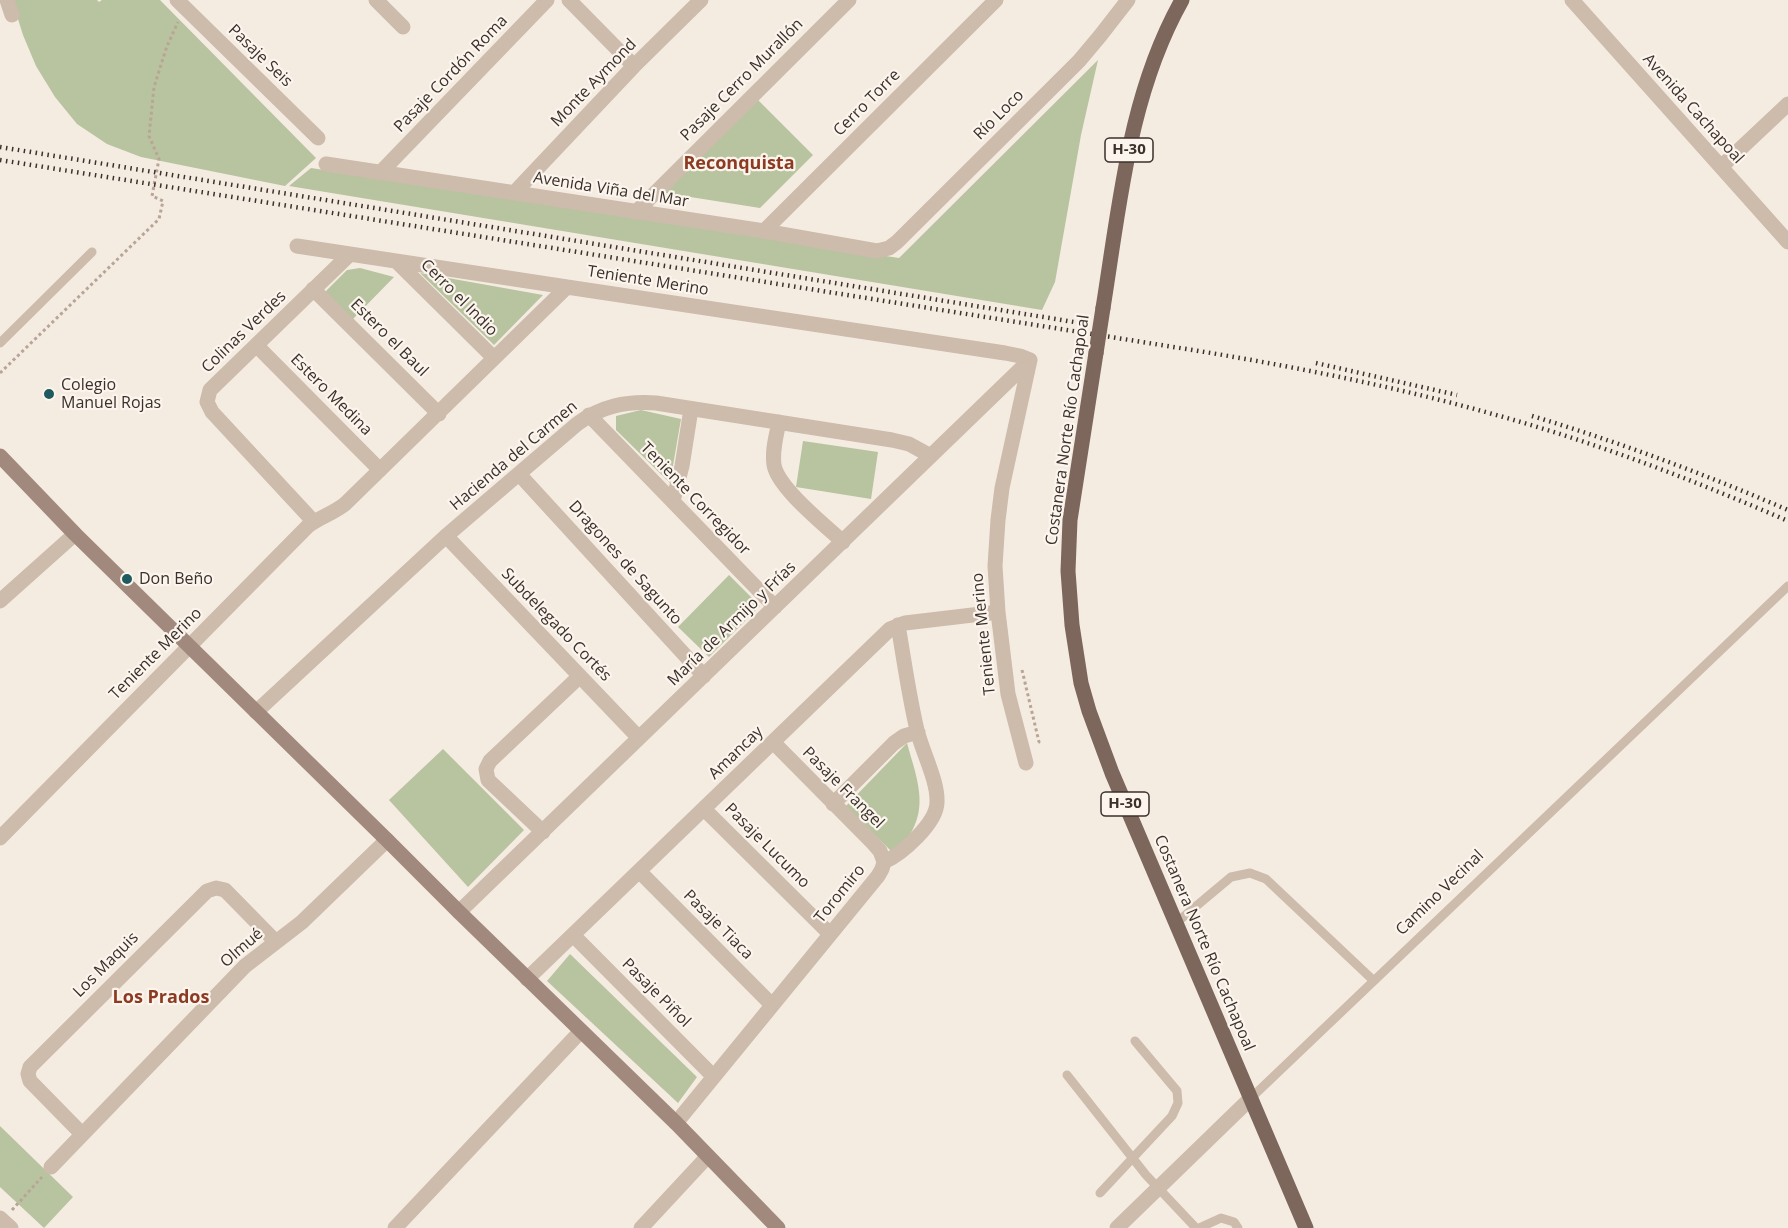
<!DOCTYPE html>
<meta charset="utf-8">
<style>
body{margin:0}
canvas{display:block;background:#f4ebe1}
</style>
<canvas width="1788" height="1228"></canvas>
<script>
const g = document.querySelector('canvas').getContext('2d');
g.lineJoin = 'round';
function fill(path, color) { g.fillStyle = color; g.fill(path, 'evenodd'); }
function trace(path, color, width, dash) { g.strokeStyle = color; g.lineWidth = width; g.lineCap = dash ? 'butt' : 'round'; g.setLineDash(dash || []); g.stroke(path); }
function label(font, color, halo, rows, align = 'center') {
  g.font = font + ' "Open Sans",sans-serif'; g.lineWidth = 4.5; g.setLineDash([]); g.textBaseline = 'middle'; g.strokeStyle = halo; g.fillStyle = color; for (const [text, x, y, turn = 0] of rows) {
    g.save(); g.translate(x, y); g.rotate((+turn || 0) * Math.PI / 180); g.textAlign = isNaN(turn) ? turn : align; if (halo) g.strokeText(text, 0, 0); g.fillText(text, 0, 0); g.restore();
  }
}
fill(new Path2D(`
 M 12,0 L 97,0 L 99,2 L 102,0 L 160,0 L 316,158 L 285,186 L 141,157 L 107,144 L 77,124 L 55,97 L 36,66 L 23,35 Z
 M 1098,60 L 1081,135 L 1055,282 L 1042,310 L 289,186 L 311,168 L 899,258 Z
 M 758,100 L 813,155 L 760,208 L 665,193 Z
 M 360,268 L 394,277 L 353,319 L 325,292 L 347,270 Z
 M 420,273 L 543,295 L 494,345 Z
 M 641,410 L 681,419 L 670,483 L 616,430 L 616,416 Z
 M 803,441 L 878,452 L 871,499 L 796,487 Z
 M 729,575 L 760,606 L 709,657 L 678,627 Z
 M 907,743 C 915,773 928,802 912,831 C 908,839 898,846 892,852 L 846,806 Z
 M 443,749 L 524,830 L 468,887 L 389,800 Z
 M 570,954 L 697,1077 L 678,1103 L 547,981 Z
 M 0,1126 L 73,1197 L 44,1228 L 0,1187 Z`), '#b8c4a0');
trace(new Path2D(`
 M 0,373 L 159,219 L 163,201 L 152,196 L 159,159 L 149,136 L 154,87 L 167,46 L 178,22
 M 1022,670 L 1039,742 L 1036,744
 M 12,1210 L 42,1177`), '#b9a596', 3, [3, 3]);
trace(new Path2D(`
 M 0,343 L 92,252
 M 1176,923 L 1231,877 L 1250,873 L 1266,879 L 1374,981
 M 1067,1075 L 1146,1175 L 1196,1228
 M 1251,1098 L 1788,586
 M 1100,1193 L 1172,1116 L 1178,1103 L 1177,1091 L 1135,1041
 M 1199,1228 L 1221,1218 L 1234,1222 L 1238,1228`), '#cdbbac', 9);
trace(new Path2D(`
 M 7,0 L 12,15
 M 177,0 L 318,138
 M 376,0 L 403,27
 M 569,0 L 634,66
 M 1572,0 L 1788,242
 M 326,164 L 764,231 L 877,251 L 889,248 L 897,242 L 1079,61 L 1100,36 L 1128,0
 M 1721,167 L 1788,104
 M 380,173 L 547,0
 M 514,193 L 634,66 L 701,0
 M 636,212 L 849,0
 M 764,231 L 996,0
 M 297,246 L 567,287
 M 398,263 L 494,358
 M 313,289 L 439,414
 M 257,346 L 380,470
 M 589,415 L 775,607
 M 779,422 C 776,437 772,450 774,465 C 778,488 825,525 843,542
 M 519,474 L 704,676
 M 673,501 L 682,466 L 691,409
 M 314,522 L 212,412 L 207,402 L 210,390 L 349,255
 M 446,536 L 639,738
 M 0,601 L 75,534
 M 256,712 L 446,536 L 577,424 C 601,406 626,401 656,403 L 892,440 L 909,444 L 931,456
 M 773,742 L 873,843 L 880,851 L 884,862
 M 1026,763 L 1008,694 L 998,612 L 995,566 L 998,520 L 1002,488 L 1030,360
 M 833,804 L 894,743 L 904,736 L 918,732
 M 704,809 L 830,934
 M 543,832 L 488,780 L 486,769 L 490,761 L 580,676
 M 0,838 L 308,526 C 320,517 334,513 345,504 L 567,287 L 1005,353 L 1020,356 L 1030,360
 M 884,862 C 902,854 937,823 937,802 C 938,781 922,751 917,730 C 909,696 904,660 898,625
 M 639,871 L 772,1005
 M 459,912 L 1030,360
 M 573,935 L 713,1076
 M 527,979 L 890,629 L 905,623 L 998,612
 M 676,1123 L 878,876 L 882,869 L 884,862
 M 82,1134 L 30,1081 L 28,1074 L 30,1067 L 207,891 L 216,888 L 225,890 L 276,942
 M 51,1167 L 245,966 L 302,922 L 387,840
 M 395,1228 L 581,1031
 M 641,1228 L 708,1156
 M 1117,1228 L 1251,1098`), '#cdbbac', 15);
trace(new Path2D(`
 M 0,1218 L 11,1228`), '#cdbbac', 15);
trace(new Path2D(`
 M 0,456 L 75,534 L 387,840 L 459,912 L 676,1123 L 778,1228`), '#a18a7d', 15);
trace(new Path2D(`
 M 1103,308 C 1120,203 1129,94 1182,0
 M 1096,353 L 1070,520 L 1068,571 L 1072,625 L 1081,683 L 1089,711 L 1112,773 L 1306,1228`), '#7d675c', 15);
trace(new Path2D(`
 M 0,147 L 1074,322
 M 0,160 L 1205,352 C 1301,368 1396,387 1489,413 C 1592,441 1691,479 1788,521
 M 1316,363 L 1457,395
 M 1532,416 C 1619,442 1704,474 1788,510`), '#3b302b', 4.5, [1.5, 4.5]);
trace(new Path2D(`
 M 1096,353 L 1103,308`), '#7d675c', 15);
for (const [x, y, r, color] of [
 [49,394,6,"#1f5a5e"],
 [127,579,6,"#1f5a5e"]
]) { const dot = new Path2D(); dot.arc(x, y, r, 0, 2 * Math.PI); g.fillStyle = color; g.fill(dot); trace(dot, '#fbf5ee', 2); }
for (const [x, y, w] of [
 [1129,150,48],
 [1125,804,48]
]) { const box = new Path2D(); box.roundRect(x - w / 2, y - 12, w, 24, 4.5); g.fillStyle = '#fbf5ee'; g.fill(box); trace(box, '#3b302b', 1.5); }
label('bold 15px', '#3b302b', null, [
 ["H-30",1129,150],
 ["H-30",1125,804]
]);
label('16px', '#3b302b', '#fbf5ee', [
 ["Pasaje Seis",260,56,44],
 ["Pasaje Cordón Roma",451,74,-46],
 ["Pasaje Cerro Murallón",742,80,-45],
 ["Monte Aymond",594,83,-46],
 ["Cerro Torre",867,103,-45],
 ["Avenida Cachapoal",1693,109,48],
 ["Río Loco",999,115,-45],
 ["Avenida Viña del Mar",611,190,9],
 ["Teniente Merino",648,281,9],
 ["Cerro el Indio",459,298,45],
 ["Colinas Verdes",244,332,-44],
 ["Estero el Baul",389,338,45],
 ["Estero Medina",331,395,45],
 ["Costanera Norte Río Cachapoal",1068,430,-82],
 ["Hacienda del Carmen",514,456,-40],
 ["Teniente Corregidor",695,499,46],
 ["Dragones de Sagunto",625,563,48],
 ["María de Armijo y Frías",732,624,-44],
 ["Subdelegado Cortés",556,625,46],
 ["Teniente Merino",984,634,-96],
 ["Teniente Merino",156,654,-45],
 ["Amancay",736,753,-44],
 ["Pasaje Frangel",843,788,45],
 ["Pasaje Lucumo",767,846,45],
 ["Camino Vecinal",1440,893,-44],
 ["Toromiro",840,894,-51],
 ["Pasaje Tiaca",718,925,45],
 ["Costanera Norte Río Cachapoal",1204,943,67],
 ["Olmué",242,948,-41],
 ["Los Maquis",106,965,-45],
 ["Pasaje Piñol",656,993,45]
]);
label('16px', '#3b302b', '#fbf5ee', [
 ["Colegio",61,385],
 ["Manuel Rojas",61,403],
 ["Don Beño",139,579]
], 'left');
label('bold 18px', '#8c3b22', '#fbf5ee', [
 ["Reconquista",739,164],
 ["Los Prados",161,998]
]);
</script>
